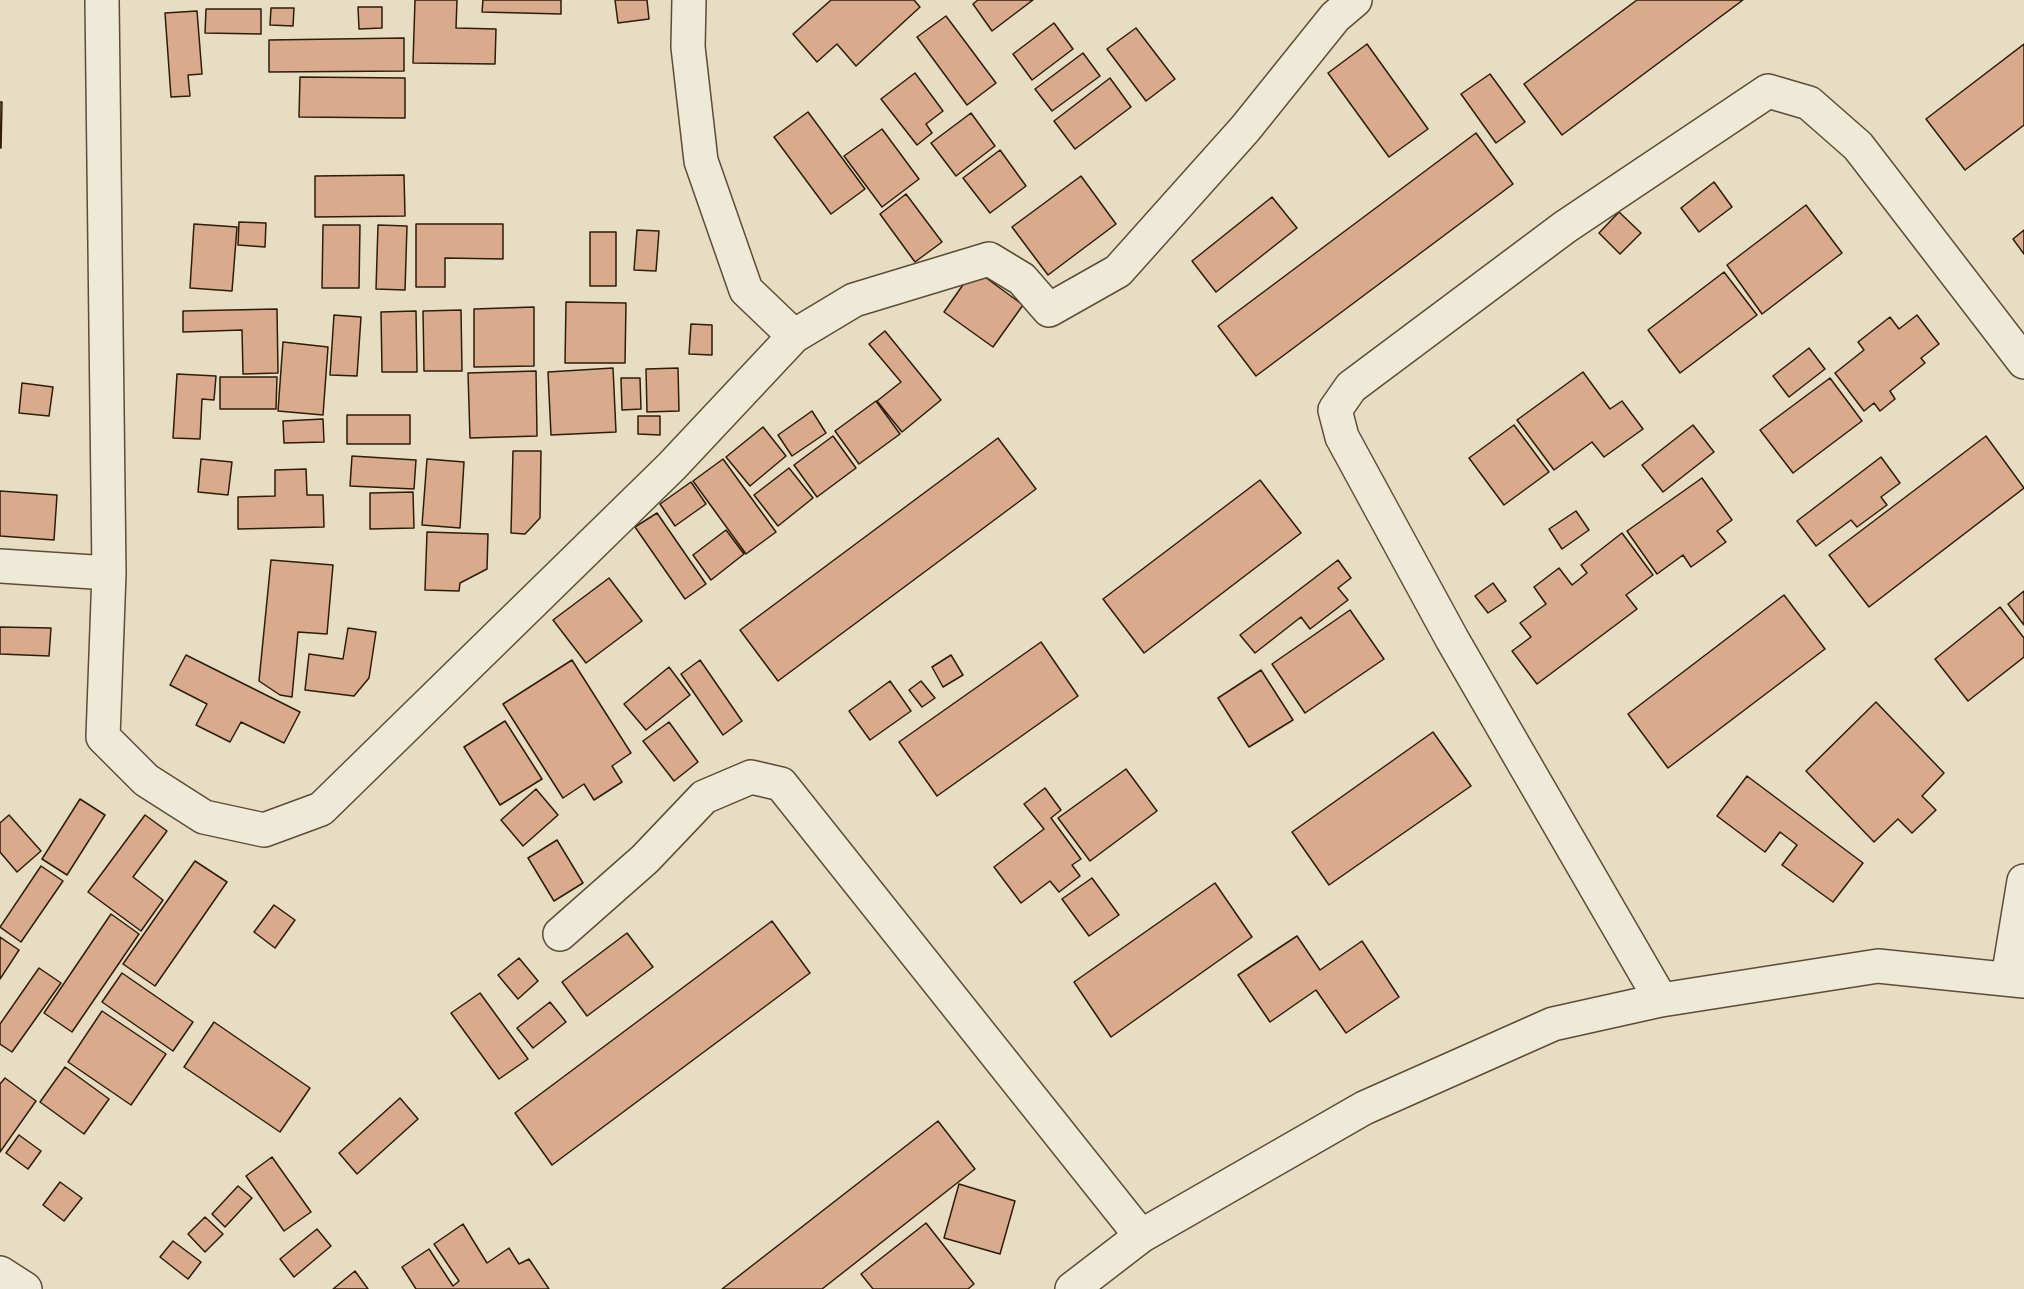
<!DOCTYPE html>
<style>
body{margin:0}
canvas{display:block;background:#e6ddc3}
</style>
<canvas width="2024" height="1289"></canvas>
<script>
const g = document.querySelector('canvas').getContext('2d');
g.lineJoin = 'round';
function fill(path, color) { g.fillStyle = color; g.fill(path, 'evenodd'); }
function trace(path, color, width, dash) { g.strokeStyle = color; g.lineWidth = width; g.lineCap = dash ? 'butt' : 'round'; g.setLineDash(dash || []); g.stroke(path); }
const building = new Path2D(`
 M 415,0 L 457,0 L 456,28 L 496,29 L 495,64 L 413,63 Z
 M 483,0 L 561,0 L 561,14 L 482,12 Z
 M 615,0 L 647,0 L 649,19 L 618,23 Z
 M 831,0 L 914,0 L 920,7 L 856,66 L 837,44 L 817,62 L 793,34 Z
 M 978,0 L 1033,0 L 992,31 L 973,4 Z
 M 1637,0 L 1743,0 L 1562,135 L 1524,84 Z
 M 358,7 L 382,7 L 382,28 L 359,29 Z
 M 271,8 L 294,8 L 293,26 L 270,25 Z
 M 206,9 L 261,9 L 261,34 L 205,33 Z
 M 197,11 L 202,74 L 188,75 L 190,96 L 171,97 L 165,13 Z
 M 946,16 L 996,83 L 967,105 L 917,37 Z
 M 1054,23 L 1073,49 L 1032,80 L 1013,54 Z
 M 1136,28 L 1175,79 L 1146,101 L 1107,49 Z
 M 404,38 L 404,71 L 269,72 L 269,40 Z
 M 1367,44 L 1428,129 L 1389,157 L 1328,73 Z
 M 2024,44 L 2024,125 L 1965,170 L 1926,119 Z
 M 1083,53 L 1100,76 L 1052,111 L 1035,89 Z
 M 915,73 L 943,111 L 926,124 L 932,133 L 917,145 L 881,99 Z
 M 1490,74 L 1525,122 L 1496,143 L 1461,94 Z
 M 300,77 L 405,78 L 405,118 L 299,117 Z
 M 1110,78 L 1131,107 L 1075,149 L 1054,121 Z
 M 0,102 L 2,102 L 1,148 L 0,148 Z
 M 808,112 L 865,189 L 831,214 L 774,137 Z
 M 971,113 L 995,146 L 956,176 L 931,143 Z
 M 882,129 L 919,179 L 882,207 L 844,156 Z
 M 1476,133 L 1513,184 L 1256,376 L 1218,326 Z
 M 1000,150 L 1026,186 L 990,213 L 963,178 Z
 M 404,175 L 405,216 L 315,217 L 315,176 Z
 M 1081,176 L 1116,224 L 1048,275 L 1012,227 Z
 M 1714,182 L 1732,207 L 1699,232 L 1681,208 Z
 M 906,194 L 942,242 L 915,262 L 880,214 Z
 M 1272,197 L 1297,228 L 1216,292 L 1192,261 Z
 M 1806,205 L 1842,253 L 1762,314 L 1727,265 Z
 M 1619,212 L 1641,233 L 1620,254 L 1599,233 Z
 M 239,222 L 266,223 L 265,247 L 238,245 Z
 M 194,224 L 237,227 L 232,291 L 190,288 Z
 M 416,224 L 503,224 L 503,259 L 445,258 L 445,287 L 416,287 Z
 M 323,225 L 360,225 L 359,288 L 322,288 Z
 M 378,225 L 407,226 L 405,290 L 376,289 Z
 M 637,230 L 659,231 L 656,271 L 634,270 Z
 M 2024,230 L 2024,254 L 2013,239 Z
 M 590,232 L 616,232 L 616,286 L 590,286 Z
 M 974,269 L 1023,305 L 993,347 L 944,312 Z
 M 1724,272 L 1757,315 L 1680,373 L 1648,330 Z
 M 566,302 L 626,303 L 625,363 L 565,363 Z
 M 534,307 L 534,366 L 474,367 L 474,309 Z
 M 277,309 L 278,373 L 243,374 L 242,330 L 183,332 L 183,311 Z
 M 461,310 L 462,371 L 424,371 L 423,311 Z
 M 416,311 L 417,372 L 382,372 L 381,312 Z
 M 334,315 L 361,317 L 357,376 L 330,375 Z
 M 1917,315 L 1939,344 L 1921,358 L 1925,363 L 1890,391 L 1895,399 L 1880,411 L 1874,403 L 1864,411 L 1835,373 L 1864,350 L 1858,342 L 1890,317 L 1899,329 Z
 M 691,324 L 712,325 L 712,355 L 689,354 Z
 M 885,331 L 941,400 L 902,432 L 877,401 L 901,382 L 869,344 Z
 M 283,342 L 328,347 L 323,415 L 278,411 Z
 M 1809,348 L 1825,369 L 1789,397 L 1773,376 Z
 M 613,368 L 616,432 L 551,435 L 548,372 Z
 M 678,368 L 679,411 L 647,412 L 646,369 Z
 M 536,371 L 537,436 L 470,438 L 468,373 Z
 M 1583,372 L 1610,409 L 1622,401 L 1643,429 L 1604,457 L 1592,442 L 1554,470 L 1517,420 Z
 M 177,374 L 216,376 L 214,400 L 202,399 L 200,439 L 173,438 Z
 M 220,377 L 277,377 L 276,409 L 220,409 Z
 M 621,378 L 640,378 L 641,409 L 622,410 Z
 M 1830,378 L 1862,421 L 1793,473 L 1760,430 Z
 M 22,383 L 53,387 L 49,416 L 19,413 Z
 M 876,401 L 900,434 L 859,464 L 835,431 Z
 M 812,411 L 826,433 L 792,456 L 778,435 Z
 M 347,415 L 410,415 L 410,444 L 347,444 Z
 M 638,416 L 660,416 L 660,435 L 638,434 Z
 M 323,419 L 324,442 L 284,443 L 283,421 Z
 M 1514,425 L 1549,472 L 1504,505 L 1469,458 Z
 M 1693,425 L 1714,452 L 1663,492 L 1642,465 Z
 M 763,427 L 786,456 L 750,486 L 726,457 Z
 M 833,436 L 856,468 L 817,497 L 794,465 Z
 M 1986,436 L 2024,488 L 1869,607 L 1829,555 Z
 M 998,438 L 1036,489 L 778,681 L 740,630 Z
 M 513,451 L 541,451 L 540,518 L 525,534 L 511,533 Z
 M 352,456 L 416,460 L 414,489 L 350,486 Z
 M 1881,457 L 1900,483 L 1881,497 L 1887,505 L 1857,527 L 1851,520 L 1816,546 L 1797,521 Z
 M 201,459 L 232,462 L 228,495 L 198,492 Z
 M 427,459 L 464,462 L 460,528 L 422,525 Z
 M 723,459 L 776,532 L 746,554 L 693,481 Z
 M 789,468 L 813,498 L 778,526 L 754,495 Z
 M 306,469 L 307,495 L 323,495 L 324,527 L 238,529 L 238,497 L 275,496 L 275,470 Z
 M 1702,478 L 1732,520 L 1717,531 L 1726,542 L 1691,567 L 1683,555 L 1657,574 L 1627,531 Z
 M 1260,480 L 1301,533 L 1144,653 L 1103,599 Z
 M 691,482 L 706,504 L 675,526 L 660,504 Z
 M 0,491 L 57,495 L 54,540 L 0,536 Z
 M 413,492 L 414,528 L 370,529 L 370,493 Z
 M 1576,511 L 1589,530 L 1562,549 L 1549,529 Z
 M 657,513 L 706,584 L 685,599 L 635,527 Z
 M 726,530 L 744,554 L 711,580 L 693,555 Z
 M 427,532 L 488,534 L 487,569 L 460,583 L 459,591 L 425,590 Z
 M 1622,533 L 1653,575 L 1626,595 L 1637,609 L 1537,684 L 1512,651 L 1531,637 L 1520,623 L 1546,604 L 1534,587 L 1559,568 L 1572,585 L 1587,573 L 1581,565 Z
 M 271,560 L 333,565 L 327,634 L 298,632 L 292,697 L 280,695 L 259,681 Z
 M 1338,560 L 1351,578 L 1338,588 L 1348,600 L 1310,629 L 1301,617 L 1255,653 L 1240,635 Z
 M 609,578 L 642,621 L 586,663 L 553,620 Z
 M 1493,583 L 1506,601 L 1488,613 L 1475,596 Z
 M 2024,591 L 2024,625 L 2008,604 Z
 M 1784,595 L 1825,649 L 1668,768 L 1628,714 Z
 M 2000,607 L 2024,638 L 2024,657 L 1968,701 L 1935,659 Z
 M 1350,610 L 1384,659 L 1305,713 L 1272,664 Z
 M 0,627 L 51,628 L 49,656 L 0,654 Z
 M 348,628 L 376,632 L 369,678 L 354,696 L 305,690 L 309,654 L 343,659 Z
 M 1041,642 L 1078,696 L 937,796 L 899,742 Z
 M 186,655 L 300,712 L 284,743 L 241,722 L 230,742 L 196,725 L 207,704 L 170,685 Z
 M 951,655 L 963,675 L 943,687 L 932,667 Z
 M 572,660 L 631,753 L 612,766 L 622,782 L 594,800 L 584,784 L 563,798 L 503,704 Z
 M 700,660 L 742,721 L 723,735 L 681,674 Z
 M 669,667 L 690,695 L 646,730 L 624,704 Z
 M 1261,670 L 1293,720 L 1249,747 L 1218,698 Z
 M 890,681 L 911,711 L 870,740 L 849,711 Z
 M 921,681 L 935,698 L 922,707 L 909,690 Z
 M 1876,702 L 1944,773 L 1922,796 L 1936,810 L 1912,833 L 1898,819 L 1874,842 L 1806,771 Z
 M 505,721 L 542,779 L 500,805 L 464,747 Z
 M 669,722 L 698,762 L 674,781 L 643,741 Z
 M 1433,732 L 1471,786 L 1329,885 L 1292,832 Z
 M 1126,769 L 1157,811 L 1090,861 L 1058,818 Z
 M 1747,776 L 1863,863 L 1833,902 L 1782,865 L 1797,845 L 1780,832 L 1765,852 L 1717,816 Z
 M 1045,788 L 1061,810 L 1051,818 L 1081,859 L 1072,865 L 1080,876 L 1059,892 L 1050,881 L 1021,903 L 994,867 L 1044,829 L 1024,804 Z
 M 536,789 L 558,815 L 523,846 L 501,820 Z
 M 80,799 L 105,815 L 67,875 L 42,859 Z
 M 9,815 L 41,851 L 17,872 L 0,852 L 0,823 Z
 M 145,815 L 167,831 L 133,877 L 163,900 L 141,931 L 88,892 Z
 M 557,840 L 583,883 L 554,901 L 528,858 Z
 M 195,861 L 227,882 L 155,986 L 123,964 Z
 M 41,866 L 63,881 L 21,942 L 0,927 Z
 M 1092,878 L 1119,915 L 1089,936 L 1062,899 Z
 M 1215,883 L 1252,937 L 1111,1037 L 1074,982 Z
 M 274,905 L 295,920 L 275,948 L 254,932 Z
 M 111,914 L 139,934 L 72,1032 L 44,1013 Z
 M 772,921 L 810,973 L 552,1165 L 515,1113 Z
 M 627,933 L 653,967 L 587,1016 L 562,982 Z
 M 1297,936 L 1320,970 L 1362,941 L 1399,997 L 1346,1033 L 1316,990 L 1270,1022 L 1238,975 Z
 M 0,937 L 19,950 L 0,979 Z
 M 519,958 L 538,981 L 518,999 L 498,975 Z
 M 39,968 L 61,983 L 12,1052 L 0,1044 L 0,1024 Z
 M 122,973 L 193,1022 L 173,1051 L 102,1002 Z
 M 480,993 L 528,1059 L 499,1079 L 451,1013 Z
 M 550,1002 L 566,1022 L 533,1048 L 517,1028 Z
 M 102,1011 L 166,1054 L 131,1105 L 68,1062 Z
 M 214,1022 L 310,1088 L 280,1132 L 184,1067 Z
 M 65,1067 L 109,1099 L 84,1134 L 40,1102 Z
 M 5,1078 L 36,1101 L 0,1152 L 0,1084 Z
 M 400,1098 L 418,1119 L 357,1174 L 339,1153 Z
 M 938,1121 L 975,1169 L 822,1289 L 722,1289 Z
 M 19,1135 L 41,1151 L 28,1169 L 6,1153 Z
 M 272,1157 L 311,1212 L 284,1231 L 246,1176 Z
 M 60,1182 L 82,1198 L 64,1221 L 43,1205 Z
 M 959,1184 L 1015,1201 L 1000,1254 L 944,1238 Z
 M 238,1186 L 252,1198 L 225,1227 L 212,1214 Z
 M 205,1217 L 223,1234 L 205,1252 L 188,1234 Z
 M 926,1223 L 974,1284 L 968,1289 L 873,1289 L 861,1274 Z
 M 463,1224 L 487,1263 L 509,1248 L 519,1264 L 529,1259 L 549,1289 L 416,1289 L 402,1267 L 429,1249 L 453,1286 L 459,1281 L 434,1244 Z
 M 317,1229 L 331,1246 L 294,1277 L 280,1259 Z
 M 173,1241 L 201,1262 L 188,1279 L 160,1257 Z
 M 355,1271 L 368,1289 L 333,1289 Z`);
fill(building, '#d9aa8c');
trace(building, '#2e1d08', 1.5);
const minor = new Path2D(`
 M 102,0 L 109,573 L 103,737 L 146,780 L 204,817 L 264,830 L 321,809 L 672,466 L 794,336 L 854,300 L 989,259 L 1022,279 L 1049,310 L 1118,271 L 1245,129 L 1335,17 L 1355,0
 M 689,0 L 688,47 L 701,161 L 746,290 L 794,336
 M 0,566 L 109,573
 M 560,934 L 645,859 L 704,797 L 751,777 L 781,784 L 1141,1236
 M 2008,978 L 2024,881
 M 1661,1000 L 1452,639 L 1342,437 L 1335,410 L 1351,387 L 1565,227 L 1768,91 L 1809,103 L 1858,146 L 2024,362
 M 0,1273 L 25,1289
 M 1072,1289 L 1141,1236 L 1364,1108 L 1553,1024 L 1661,1000 L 1878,966 L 2024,981`);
trace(minor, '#5c4d37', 36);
trace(minor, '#efe9d8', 33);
</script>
